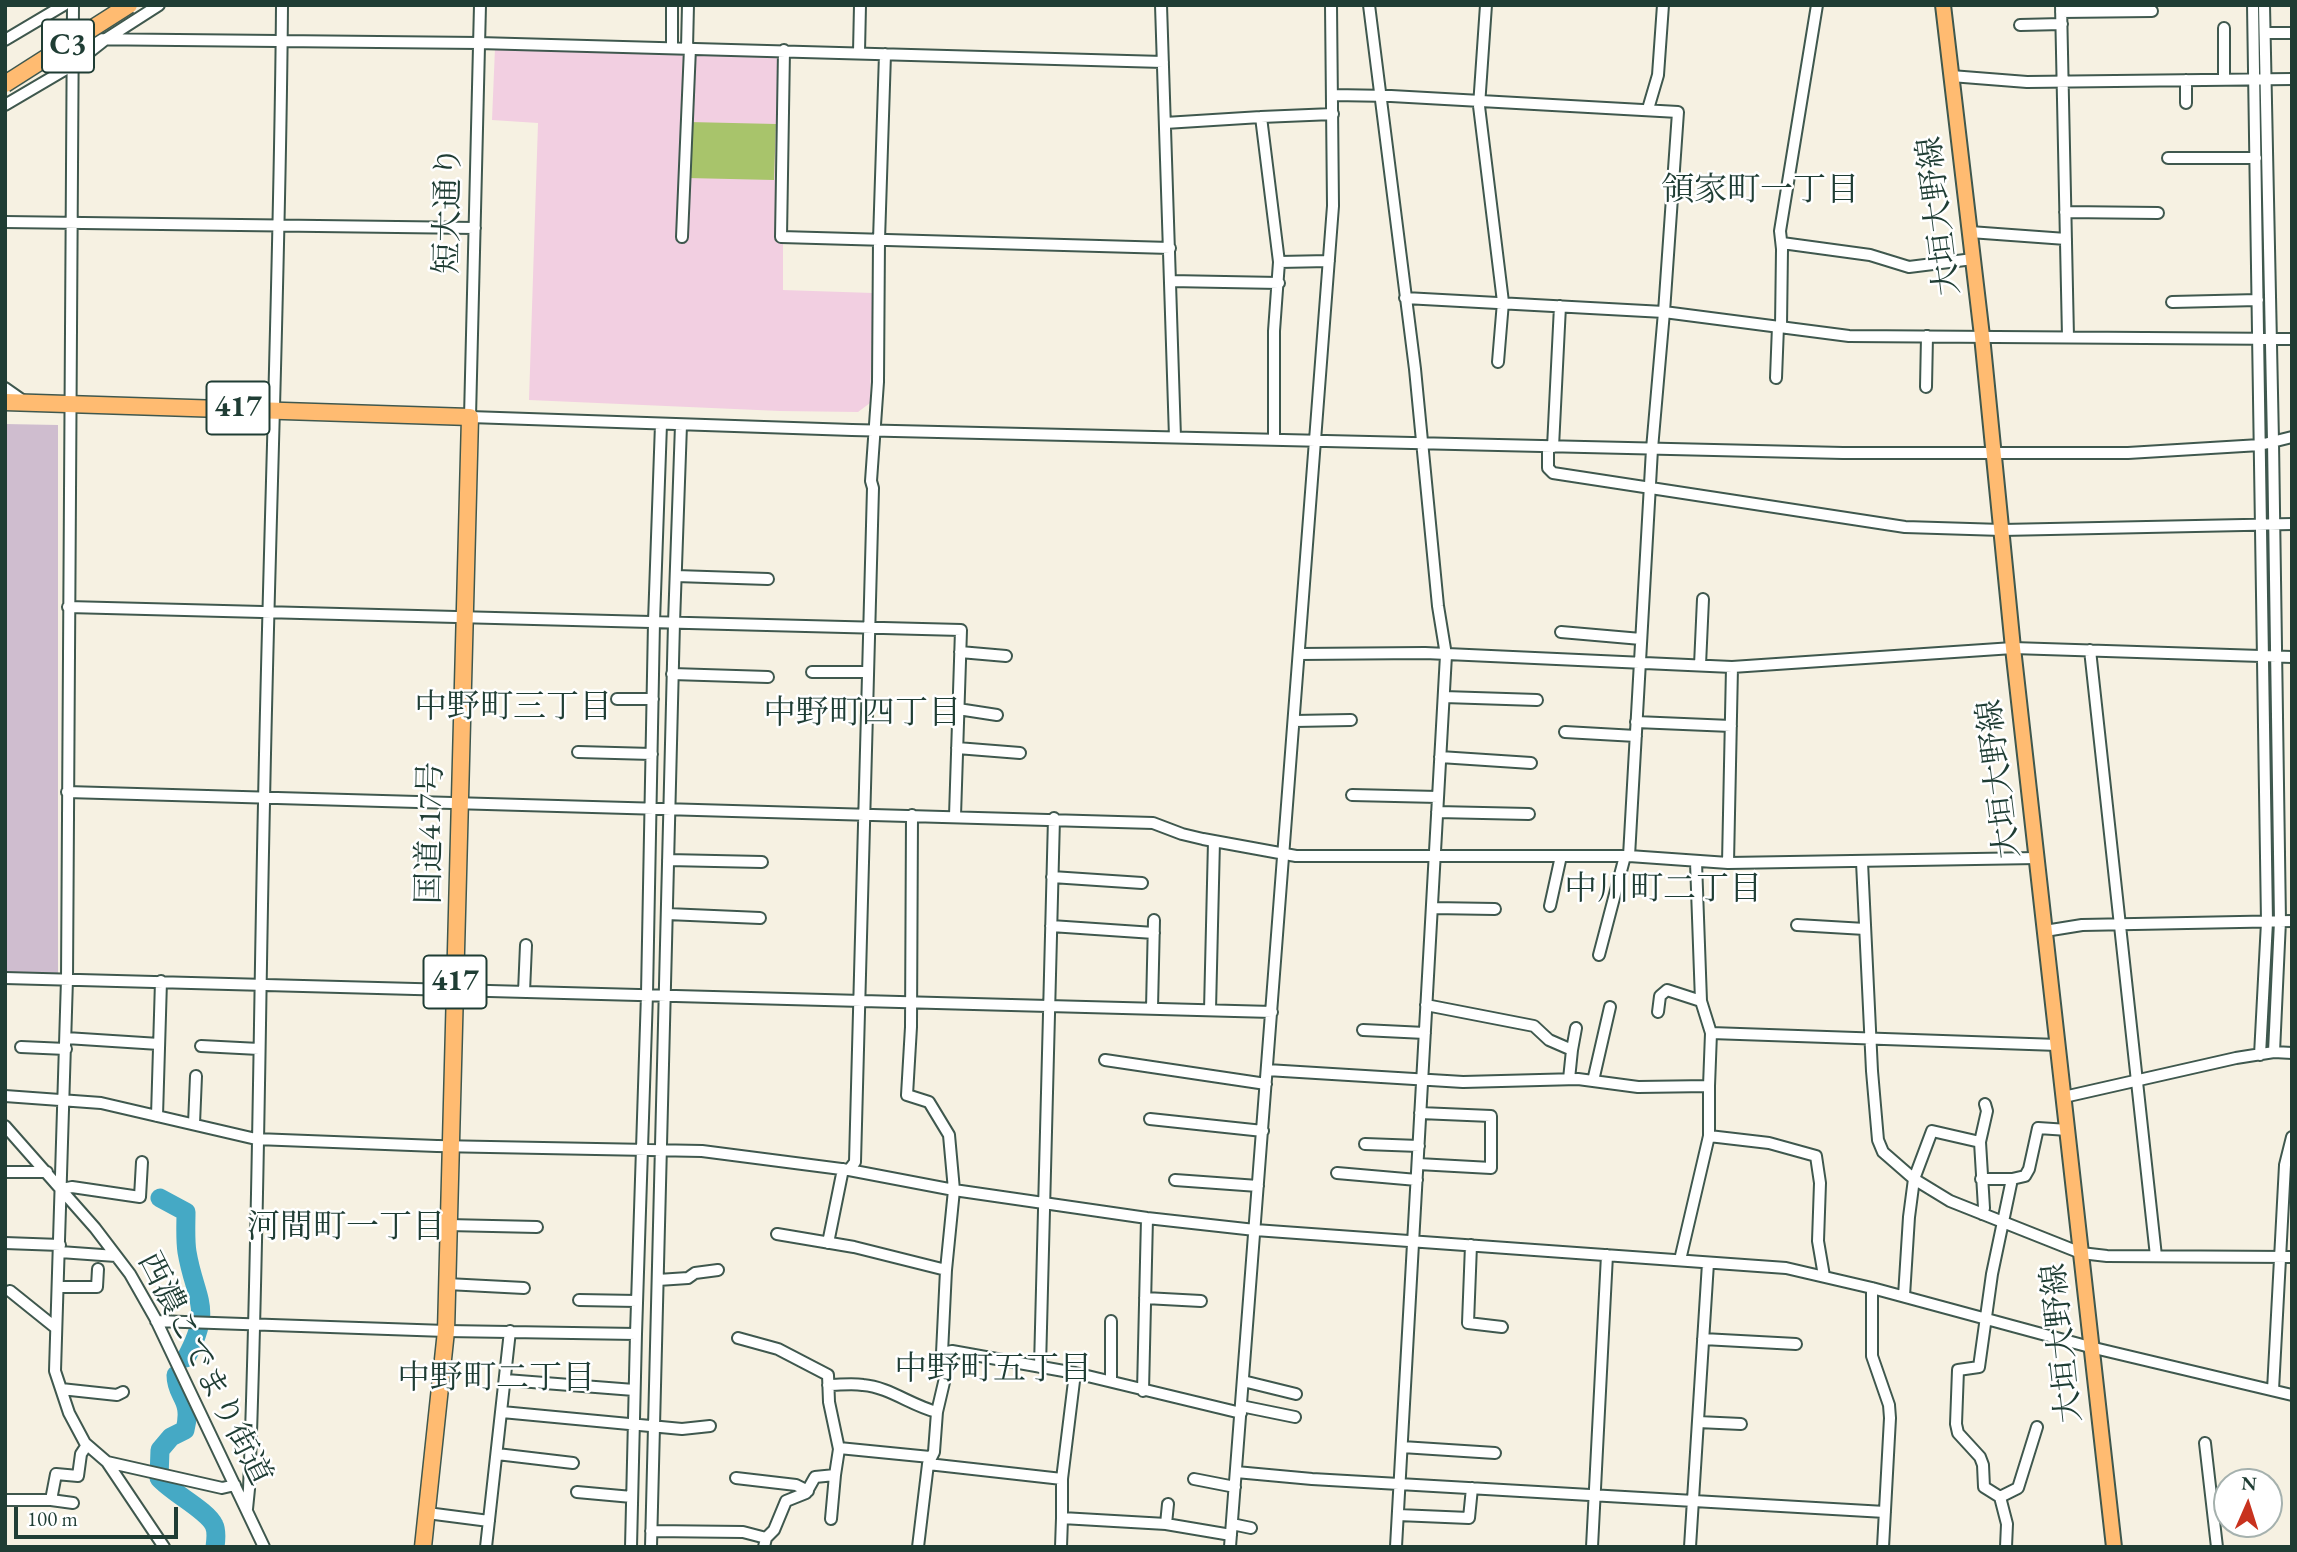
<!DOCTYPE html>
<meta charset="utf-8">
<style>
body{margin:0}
#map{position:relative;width:2297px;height:1552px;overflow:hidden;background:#f6f1e2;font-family:"EB Garamond",serif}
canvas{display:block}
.frame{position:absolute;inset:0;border:7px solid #1f3d34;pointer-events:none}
.north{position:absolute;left:2213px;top:1468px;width:70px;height:70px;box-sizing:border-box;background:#fff;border:2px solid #a5b1ae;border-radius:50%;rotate:3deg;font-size:19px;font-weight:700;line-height:28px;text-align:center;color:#1f3d34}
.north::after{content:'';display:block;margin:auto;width:24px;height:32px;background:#c8321e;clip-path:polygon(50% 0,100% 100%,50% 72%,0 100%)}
.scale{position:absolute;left:14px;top:1507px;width:164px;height:32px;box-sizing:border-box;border:4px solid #1f3d34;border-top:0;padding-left:9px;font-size:21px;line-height:24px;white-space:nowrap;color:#1f3d34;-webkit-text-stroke:5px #fff;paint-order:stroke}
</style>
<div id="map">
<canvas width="2297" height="1552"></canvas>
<div class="frame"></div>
<div class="north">N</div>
<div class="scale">100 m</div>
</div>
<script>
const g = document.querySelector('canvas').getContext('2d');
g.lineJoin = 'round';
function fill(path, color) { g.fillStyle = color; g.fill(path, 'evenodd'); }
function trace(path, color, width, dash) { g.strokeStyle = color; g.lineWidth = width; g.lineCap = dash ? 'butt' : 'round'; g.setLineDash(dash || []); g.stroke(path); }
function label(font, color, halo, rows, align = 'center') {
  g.font = font + ' "EB Garamond","Noto Serif JP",serif'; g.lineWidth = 5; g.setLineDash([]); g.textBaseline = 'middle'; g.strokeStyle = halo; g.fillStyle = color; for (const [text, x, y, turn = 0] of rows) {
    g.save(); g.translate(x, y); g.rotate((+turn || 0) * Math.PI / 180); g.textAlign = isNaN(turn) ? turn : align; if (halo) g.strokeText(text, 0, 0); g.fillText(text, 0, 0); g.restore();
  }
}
fill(new Path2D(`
 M 495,48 L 775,54 L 780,63 L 775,241 L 783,242 L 783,290 L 873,293 L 870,403 L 858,412 L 780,411 L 529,400 L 538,123 L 492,120 Z`), '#f2cfe1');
fill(new Path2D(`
 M 5,424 L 58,425 L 58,977 L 5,974 Z`), '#cfbdcf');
fill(new Path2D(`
 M 689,122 L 776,124 L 774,180 L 687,178 Z`), '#a8c46b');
trace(new Path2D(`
 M 160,1198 L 186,1212 C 186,1225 185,1239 187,1252 C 195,1300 214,1307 186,1358
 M 176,1375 C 176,1398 193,1398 185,1430 L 171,1437 L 160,1450 L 159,1478 C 172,1493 207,1510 214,1525 C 217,1531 216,1540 215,1547`), '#45a9c5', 19);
const minor = new Path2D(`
 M 73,5 L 67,979 L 55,1371 L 69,1413 L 85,1443 L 107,1462 L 164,1547
 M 480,5 L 470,417 L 852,430 L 1843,453 L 2128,453 L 2260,445 L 2292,437
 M 1161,5 L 1175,437
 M 1369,5 L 1415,369 L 1438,606 L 1446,655 L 1396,1547
 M 1486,5 L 1479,106 L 1503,302 L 1498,362
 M 2061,5 L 2068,337
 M 2253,5 L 2267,922 L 2260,1055
 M 2264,5 L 2273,441 L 2280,921 L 2274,1052
 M 2061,12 L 2152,11
 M 2020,25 L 2062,24
 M 2265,33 L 2292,33
 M 77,39 L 479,43 L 1163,62
 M 5,40 L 64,5
 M 672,48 L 672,5
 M 687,48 L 688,5
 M 784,50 L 781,237 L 1170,248
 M 859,52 L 860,5
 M 1951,76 L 2027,82 L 2292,79
 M 2186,80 L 2186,103
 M 2224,80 L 2224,28
 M 1333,95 L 1391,96 L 1678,112 L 1664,312 L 1652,449 L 1629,856
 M 5,105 L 73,65 L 106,39 L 159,5
 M 1648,109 L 1658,75 L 1663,5
 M 1165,123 L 1261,117
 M 2168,158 L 2256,158
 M 2065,212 L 2158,213
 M 5,222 L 475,228
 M 1970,232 L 2066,239
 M 682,237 L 690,48
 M 1782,243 L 1870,255 L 1909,267 L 1973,259
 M 1279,262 L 1261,117 L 1333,114
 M 1170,281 L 1279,283
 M 1405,298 L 1664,312 L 1849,336 L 2292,339
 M 2172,302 L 2258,300
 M 1781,326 L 1782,249 L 1780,231 L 1817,5
 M 1776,378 L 1778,326
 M 1926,387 L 1927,336
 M 5,388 L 25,402
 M 1274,439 L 1274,331 L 1279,262 L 1329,261
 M 1548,447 L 1548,468 L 1553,473 L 1905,527 L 2002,530 L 2292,524
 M 1553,447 L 1560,306
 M 676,576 L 768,579
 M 68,607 L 961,630 L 955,816
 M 1561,632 L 1641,639
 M 2090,650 L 2156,1256
 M 960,652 L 1006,656
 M 1299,654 L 1425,653 L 1732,667 L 2013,648 L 2292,657
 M 1700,665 L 1703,599
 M 812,672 L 868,672
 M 672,674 L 768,677
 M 1444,697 L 1537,700
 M 617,699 L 653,699
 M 958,709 L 997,715
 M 1294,721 L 1351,720
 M 1636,722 L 1731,726
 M 1565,732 L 1636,736
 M 957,748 L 1020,753
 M 578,752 L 652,754
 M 1440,757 L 1531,763
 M 67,792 L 1153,823 L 1182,834 L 1203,839 L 1296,856 L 1629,856 L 1728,863 L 2037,858
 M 1352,795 L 1438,797
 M 1437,812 L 1529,814
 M 912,815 L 911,1027 L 907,1095 L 929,1102 L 949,1135 L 954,1190 L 946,1270 L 942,1353 L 945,1378 L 937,1412 L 934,1452 L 928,1464 L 918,1547
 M 668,860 L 762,862
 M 1862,862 L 1872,1071 L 1878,1140 L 1883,1152 L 1914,1179 L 1950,1201 L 2081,1253 L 2107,1256 L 2292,1257
 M 1728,863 L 1732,667
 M 1052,877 L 1142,883
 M 1550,906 L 1561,856
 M 1432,908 L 1495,909
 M 667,914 L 760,918
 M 1797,925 L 1865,929
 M 1051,926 L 1154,933
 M 2045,931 L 2082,925 L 2292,921
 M 1599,955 L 1625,856
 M 5,978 L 1272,1012
 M 524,992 L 526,945
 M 1426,1005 L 1534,1026 L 1549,1040 L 1572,1050 L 1569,1079
 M 1152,1008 L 1154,920
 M 1210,1010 L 1214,841
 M 1658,1012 L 1660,996 L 1667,990 L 1701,1001
 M 1363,1030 L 1425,1033
 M 1711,1033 L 2058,1045
 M 66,1038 L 159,1044
 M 201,1046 L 259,1049
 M 21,1047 L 66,1049
 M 1572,1050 L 1576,1028
 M 1105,1060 L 1266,1084
 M 1267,1070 L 1463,1082 L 1578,1079 L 1638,1087 L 1709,1086
 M 1593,1081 L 1610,1007
 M 5,1096 L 101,1103 L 256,1139 L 437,1146 L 702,1151 L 849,1170 L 954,1190 L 1147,1218 L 1255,1230 L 1786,1268 L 1872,1288 L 2090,1347 L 2292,1395
 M 2064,1097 L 2236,1058 L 2274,1052 L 2292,1053
 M 157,1116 L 161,981
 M 1150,1119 L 1263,1131
 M 194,1124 L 196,1076
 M 5,1126 L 95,1228 L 130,1274 L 155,1318 L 264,1547
 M 1709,1136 L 1769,1143 L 1816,1156 L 1820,1183 L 1818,1241 L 1824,1276
 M 1980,1142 L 1987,1111 L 1985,1104
 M 1365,1144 L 1419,1146
 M 1418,1164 L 1491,1168 L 1491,1116 L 1420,1113
 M 849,1170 L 855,1162 L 873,488 L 871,481 L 878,382 L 879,240 L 885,54
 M 5,1172 L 47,1172
 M 1337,1173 L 1417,1180
 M 1981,1179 L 2012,1179
 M 1175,1180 L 1258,1186
 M 62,1189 L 72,1187 L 140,1197 L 142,1162
 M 448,1225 L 537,1227
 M 777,1234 L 854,1247 L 946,1270
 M 5,1243 L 60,1245
 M 828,1243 L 843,1169
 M 1471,1245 L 1468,1323 L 1502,1327
 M 60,1252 L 116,1256
 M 1680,1260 L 1709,1136 L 1709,1086 L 1711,1033 L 1701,1001 L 1696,862
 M 658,1280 L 688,1278 L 695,1273 L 718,1270
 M 447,1284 L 524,1288
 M 58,1287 L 97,1287 L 98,1269
 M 1872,1288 L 1872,1356 L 1889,1405 L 1890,1418 L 1883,1547
 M 10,1291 L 56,1328
 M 1904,1296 L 1909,1217 L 1914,1179 L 1932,1131 L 1980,1142 L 1984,1208 L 1982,1214
 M 1145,1298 L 1201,1301
 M 579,1300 L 637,1301
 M 156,1321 L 446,1331 L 636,1334 L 631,1547
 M 1111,1321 L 1111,1381
 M 636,1334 L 647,994 L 654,622 L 661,424
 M 738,1338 L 778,1349 L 828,1375 L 829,1402 L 839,1449 L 835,1475 L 815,1477 L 806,1493 L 786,1501 L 774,1530 L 766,1538 L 764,1547
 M 1703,1339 L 1796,1344
 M 942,1353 L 952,1351 L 1075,1373 L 1241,1413
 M 1040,1367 L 1054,818
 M 1075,1373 L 1062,1479 L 1062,1518 L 1166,1524 L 1231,1535
 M 506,1380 L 634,1390
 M 1243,1381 L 1296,1394
 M 828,1385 C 840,1385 852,1383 863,1385 C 889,1387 912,1406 937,1412
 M 61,1389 L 117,1395 L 123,1392
 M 2273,1390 L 2285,1165 L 2292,1137
 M 1143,1391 L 1147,1218
 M 1241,1406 L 1295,1417
 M 502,1412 L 682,1429 L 710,1426
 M 1698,1422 L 1741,1424
 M 2205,1443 L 2217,1547
 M 1402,1447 L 1495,1453
 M 839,1448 L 930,1457
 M 497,1454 L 573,1463
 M 107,1462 L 222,1488 L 235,1485
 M 928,1464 L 1062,1479
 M 1236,1472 L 1312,1479 L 1885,1512
 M 736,1478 L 796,1485 L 808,1491
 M 1194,1479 L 1235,1487
 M 577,1492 L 632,1497
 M 2000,1497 L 2018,1488 L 2037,1427
 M 5,1500 L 51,1500 L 56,1474 L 78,1476 L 81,1454 L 87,1445
 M 51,1500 L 73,1503
 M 247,1509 L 249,1489 C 258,1260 259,1032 264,803 C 269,537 280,271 282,5
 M 427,1513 L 489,1521
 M 1398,1515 L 1469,1518 L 1472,1488
 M 831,1519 L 835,1475
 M 1166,1524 L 1168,1504
 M 1232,1524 L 1251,1528
 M 651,1531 L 743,1532 L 766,1538
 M 486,1547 L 510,1331
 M 651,1547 L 674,623 L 681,425
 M 1061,1547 L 1062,1518
 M 1230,1547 L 1333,206 L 1331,5
 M 1592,1547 L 1607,1255
 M 1690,1547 L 1708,1263
 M 2006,1547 L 2007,1524 L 2000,1497 L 1984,1487 L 1983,1465 L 1980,1457 L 1958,1433 L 1956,1424 L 1958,1370 L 1979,1367 L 1992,1274 L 2012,1179 L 2025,1176 L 2029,1169 L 2038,1128 L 2068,1130`);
const major = new Path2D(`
 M 1943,5 L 1982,336 L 2013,648 L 2114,1547`);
const highway = new Path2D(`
 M 5,402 L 470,417 L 446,1331 L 423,1547`);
trace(minor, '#3f584e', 14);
trace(major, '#3f584e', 18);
trace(highway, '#3f584e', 19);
trace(minor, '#fff', 10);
trace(major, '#ffbb71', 14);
trace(highway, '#ffbb71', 16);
const highwayBridge = new Path2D(`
 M 5,84 L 129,5`);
trace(highwayBridge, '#3f584e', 19, []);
trace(highwayBridge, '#ffbb71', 16);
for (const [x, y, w] of [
 [68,46,52],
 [238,408,63],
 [455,982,63]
]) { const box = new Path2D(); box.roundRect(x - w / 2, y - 26.5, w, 53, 5); g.fillStyle = '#fff'; g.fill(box); trace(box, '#1f3d34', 2); }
label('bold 30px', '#1f3d34', null, [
 ["C3",68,46],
 ["417",238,408],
 ["417",455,982]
]);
label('32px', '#1f3d34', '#fff', [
 ["短大通り",449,210,-89],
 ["大垣大野線",1940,216,-97],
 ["大垣大野線",2000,779,-97],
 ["国道417号",431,833,-89],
 ["大垣大野線",2063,1343,-96],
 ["西濃こでまり街道",204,1369,63]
]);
label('33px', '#1f3d34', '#fff', [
 ["領家町一丁目",1760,191],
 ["中野町三丁目",513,708],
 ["中野町四丁目",862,714],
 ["中川町二丁目",1663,890],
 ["河間町一丁目",346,1228],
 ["中野町五丁目",993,1370],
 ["中野町二丁目",496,1379]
]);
</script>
